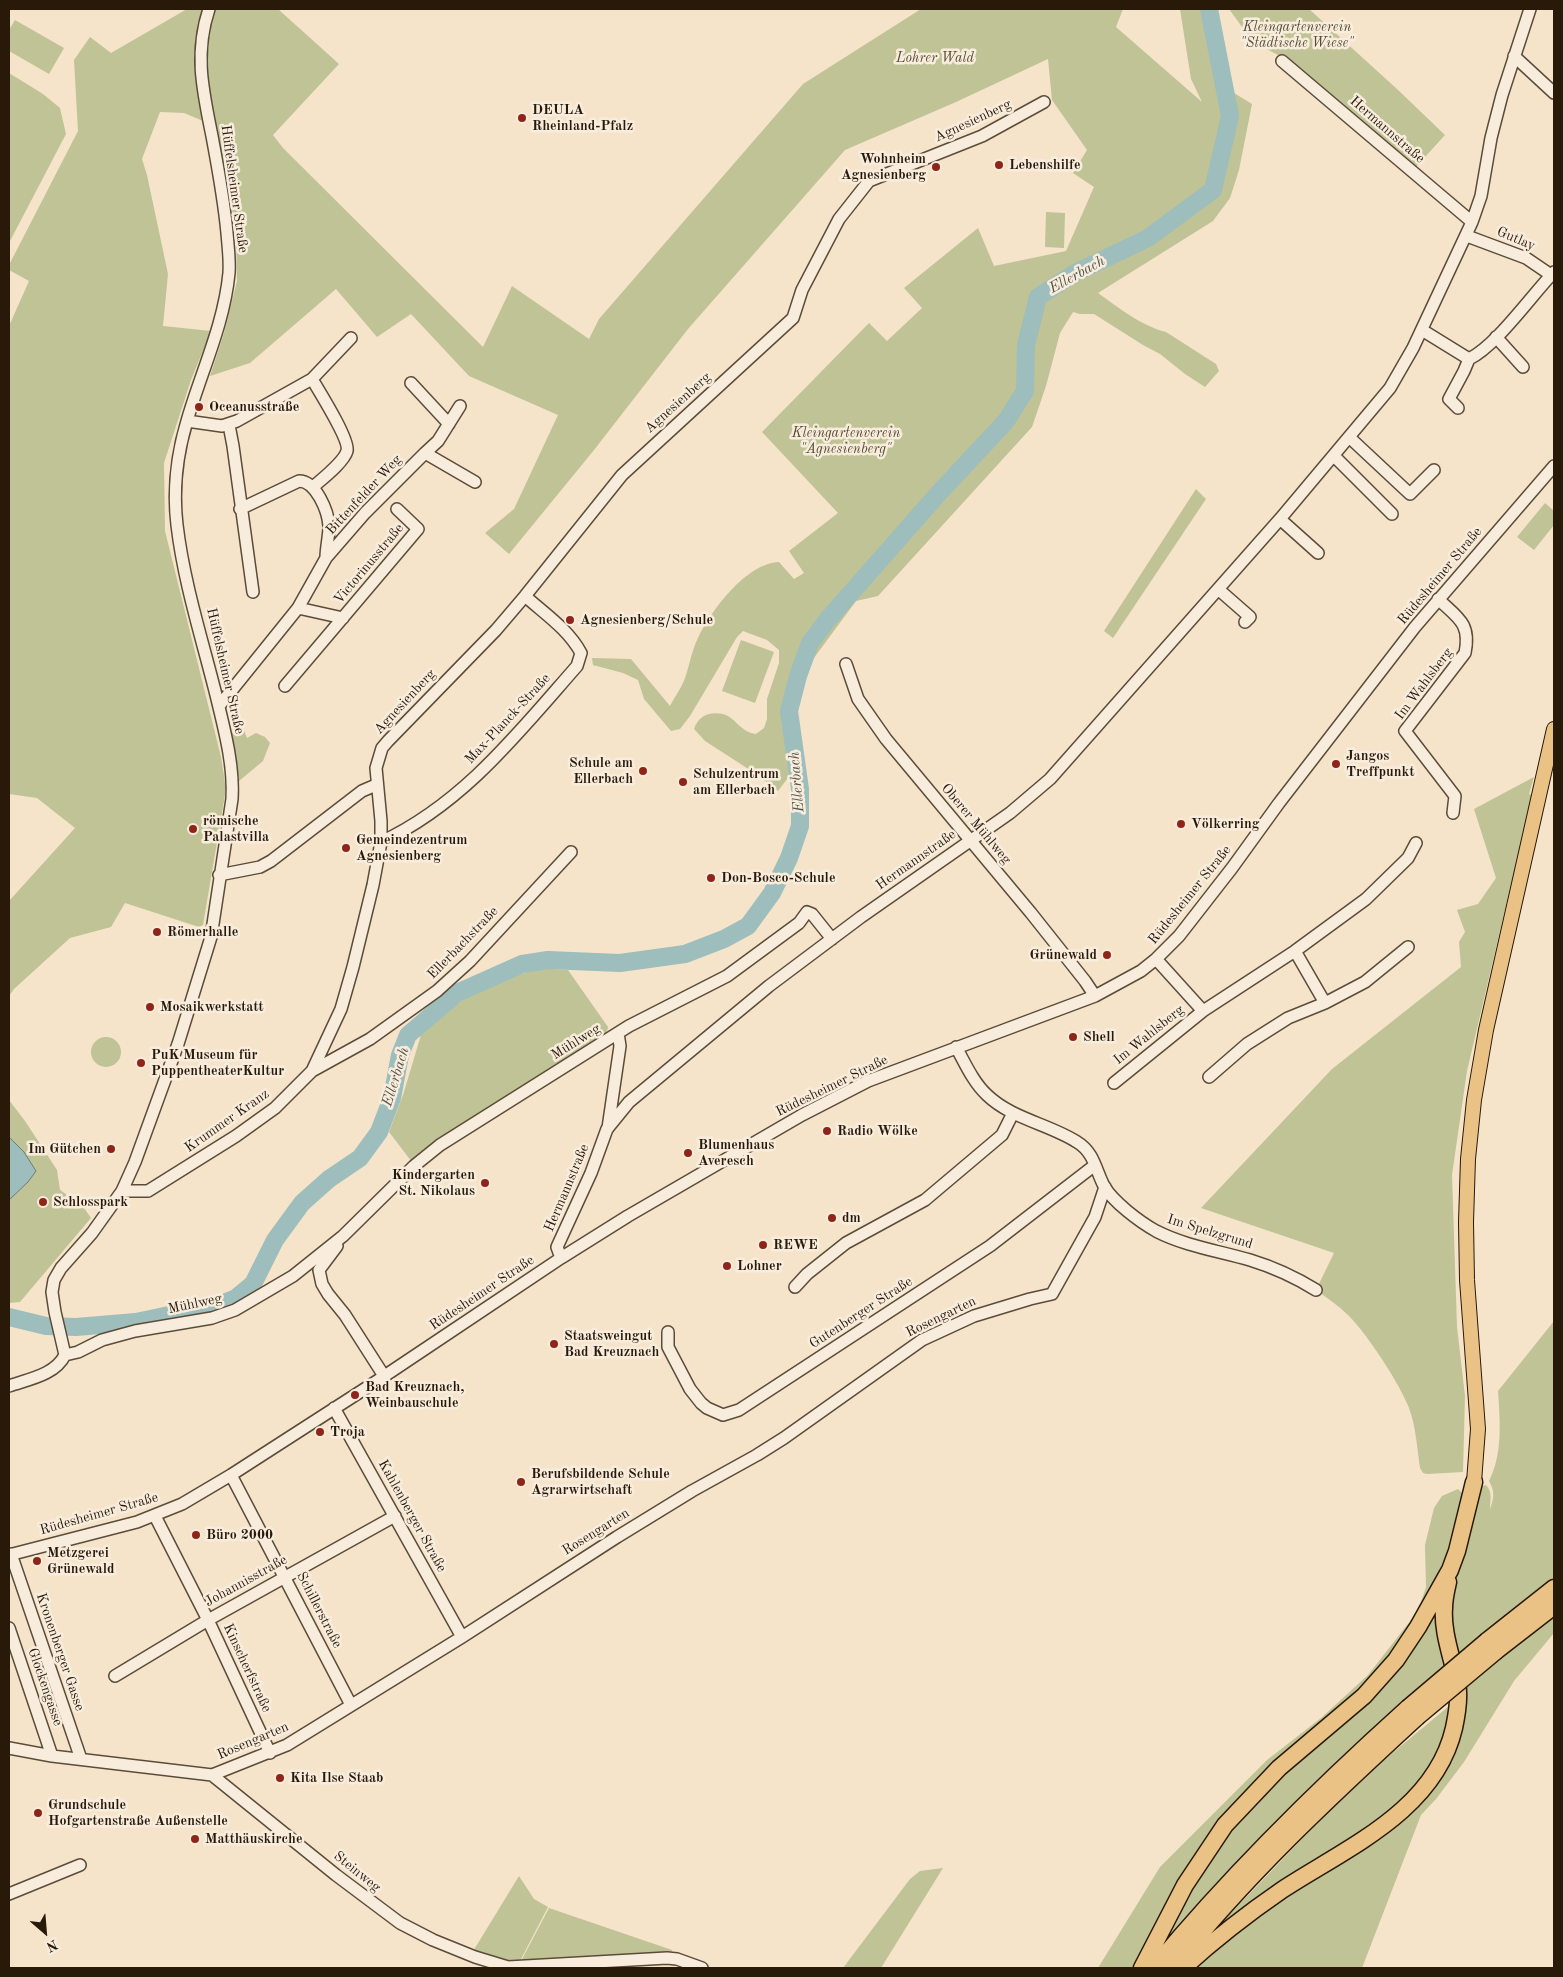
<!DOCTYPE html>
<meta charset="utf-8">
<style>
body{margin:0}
#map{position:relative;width:1563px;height:1977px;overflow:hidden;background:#f5e4ca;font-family:"Old Standard TT",serif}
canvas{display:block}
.frame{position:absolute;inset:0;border:10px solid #281909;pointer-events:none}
.north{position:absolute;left:20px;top:1907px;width:50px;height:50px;-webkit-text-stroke:4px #f8eddd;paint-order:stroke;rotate:153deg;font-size:14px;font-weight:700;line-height:20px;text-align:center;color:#281909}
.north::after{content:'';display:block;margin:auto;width:18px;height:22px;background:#281909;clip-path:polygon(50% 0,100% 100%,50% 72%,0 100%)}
</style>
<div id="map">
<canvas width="1563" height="1977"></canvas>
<div class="frame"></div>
<div class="north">N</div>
</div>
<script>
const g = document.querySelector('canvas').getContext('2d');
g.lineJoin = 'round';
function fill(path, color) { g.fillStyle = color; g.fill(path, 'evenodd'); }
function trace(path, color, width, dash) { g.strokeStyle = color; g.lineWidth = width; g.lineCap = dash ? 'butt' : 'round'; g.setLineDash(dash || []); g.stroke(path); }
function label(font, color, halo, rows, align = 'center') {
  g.font = font + ' "Old Standard TT",serif'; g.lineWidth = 5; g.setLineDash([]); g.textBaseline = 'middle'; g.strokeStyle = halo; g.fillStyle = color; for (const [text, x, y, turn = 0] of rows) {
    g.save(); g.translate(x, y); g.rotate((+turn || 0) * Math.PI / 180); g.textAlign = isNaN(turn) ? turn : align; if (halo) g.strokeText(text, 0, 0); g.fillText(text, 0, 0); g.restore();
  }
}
fill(new Path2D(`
 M 187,9 L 278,9 L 339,64 L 273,135 L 283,148 L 483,347 L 512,286 L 589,339 L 599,319 L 803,84 L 921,9 L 1123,9 L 1116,27 L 1202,102 L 1191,79 L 1180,9 L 1214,9 L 1223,55 L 1234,93 L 1252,104 L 1239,170 L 1230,198 L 1213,221 L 1098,293 C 1118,307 1141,326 1166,332 L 1216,364 L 1219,371 L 1205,387 L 1185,374 L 1160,354 L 1143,345 L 1094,314 L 1080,314 L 1073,312 L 1060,333 L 1046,386 L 1032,427 L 878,596 L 856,601 L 808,666 L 795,709 L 794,725 L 803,758 L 778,791 L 753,772 L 705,741 L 694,729 C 698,716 709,711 723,714 C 735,717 740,732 756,734 L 764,728 L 767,719 L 767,699 L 779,663 L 779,650 L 767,640 L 743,631 L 737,637 L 690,716 L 680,729 L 671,731 L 644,699 L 638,680 L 623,673 L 593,665 L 592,658 L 631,659 L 670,706 C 675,696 683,686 686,675 C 690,663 692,650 698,638 C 711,611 746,563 779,562 L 794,579 L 804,573 L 789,551 L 838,513 L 762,432 L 869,323 L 887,341 L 922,308 L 904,288 L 978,228 L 994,266 L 1066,251 L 1094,187 L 1073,173 L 1087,150 L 1052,100 L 1048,59 L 956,102 L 845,150 L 688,329 L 594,450 L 509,554 L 485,533 L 514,509 L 558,415 L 469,376 L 411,314 L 377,337 L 336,289 L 250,363 L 210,376 L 224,333 L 237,281 L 236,229 L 215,126 L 184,113 L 160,112 L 142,159 L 147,175 L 168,274 L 163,326 L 211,331 L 191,380 L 164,463 L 165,531 L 221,757 L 226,789 L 203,925 L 199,927 L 125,903 L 111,927 L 70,938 L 14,989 L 9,996 L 9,901 L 75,828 L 37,798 L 9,794 L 9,326 L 29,281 L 9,270 L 9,265 L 78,131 L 74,60 L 90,37 L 111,53 Z
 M 1229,9 L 1309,9 L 1397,89 L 1445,135 L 1415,168 L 1282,57 L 1253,42 Z
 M 15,20 L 64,48 L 49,74 L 9,51 L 9,30 Z
 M 9,73 L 43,94 L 60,108 L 66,134 L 9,243 Z
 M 1046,212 L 1065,213 L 1064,248 L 1045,247 Z
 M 1196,489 L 1206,499 L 1113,638 L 1104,631 Z
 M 1545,503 L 1554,511 L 1554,525 L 1534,550 L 1517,537 Z
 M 741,640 L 774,652 L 755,703 L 722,691 Z
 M 243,728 L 247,738 L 256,733 L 265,737 L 270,743 L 263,761 L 239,781 L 231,733 Z
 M 1534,777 L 1529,794 L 1532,795 L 1467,1071 L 1452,1175 L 1457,1327 L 1465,1396 L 1463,1472 L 1427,1474 L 1423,1473 L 1420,1468 C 1417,1448 1416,1427 1409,1408 C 1400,1384 1367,1334 1349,1316 C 1339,1306 1327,1298 1316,1290 L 1334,1253 L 1201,1208 L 1332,1069 L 1461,967 L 1459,942 L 1465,932 L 1457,910 L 1478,904 L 1496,878 L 1474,809 Z
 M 539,968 L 568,970 L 608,1027 L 606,1037 L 412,1162 L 389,1132 L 403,1095 L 421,1035 L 444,1014 L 477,989 Z
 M91 1052a15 15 0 1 1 30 0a15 15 0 1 1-30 0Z
 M 9,1100 L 25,1121 L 57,1170 L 60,1190 L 82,1205 L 91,1218 L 20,1302 L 9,1303 Z
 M 1554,1321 L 1554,1633 L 1514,1681 L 1464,1762 L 1436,1799 L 1421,1815 L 1362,1968 L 1192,1968 L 1244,1923 L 1365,1843 L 1455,1741 L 1447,1598 L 1479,1487 L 1486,1485 C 1493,1492 1490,1501 1490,1509 C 1494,1499 1495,1491 1489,1481 C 1503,1454 1500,1420 1498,1391 Z
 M 1458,1489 L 1462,1493 L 1447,1552 L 1434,1584 L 1398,1646 L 1374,1674 L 1348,1699 L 1276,1763 L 1135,1968 L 1098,1968 L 1160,1867 L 1267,1760 L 1321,1718 L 1368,1675 L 1418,1611 L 1426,1587 L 1425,1545 L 1434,1508 L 1442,1496 Z
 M 1433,1609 L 1440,1611 L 1451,1664 L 1161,1953 L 1157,1950 L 1187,1896 L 1241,1815 L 1280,1775 L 1362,1706 Z
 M 1455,1701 L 1446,1743 L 1414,1797 L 1207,1938 L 1328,1812 L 1384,1760 Z
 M 943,1868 L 881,1968 L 843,1968 L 910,1879 L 920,1871 Z
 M 519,1876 L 534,1899 L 548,1907 L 519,1963 L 500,1961 L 472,1953 Z
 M 549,1908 L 672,1950 L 671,1954 L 520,1963 Z`), '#bfc395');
const water = new Path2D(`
 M 9,1137 L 24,1152 L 36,1171 L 28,1182 L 9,1200 Z`);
fill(water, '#9dbebc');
trace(water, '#6e7c74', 1);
trace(new Path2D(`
 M 9,1317 L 46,1326 L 76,1327 L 136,1322 L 221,1304 L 236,1298 L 253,1284 L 275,1240 L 302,1203 L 329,1179 L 360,1158 L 379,1132 L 392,1098 L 400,1055 L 408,1035 L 457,993 L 522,964 L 548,960 L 620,963 L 685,954 L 724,939 L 748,926 L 772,893 L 789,858 L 800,826 L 800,789 L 789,711 L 798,676 L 810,643 L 828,619 L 938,494 L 1006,421 L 1025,391 L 1026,345 L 1038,297 L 1075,273 L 1148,238 L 1213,190 L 1230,116 L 1209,9`), '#9dbebc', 18);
const minor = new Path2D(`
 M 1514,56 L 1554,93
 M 1282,61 L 1472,222
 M 1467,236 L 1526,258 L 1551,275
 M 1422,330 L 1469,359 C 1496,346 1531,296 1554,272
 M 1496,337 L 1523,367
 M 312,379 C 319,391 350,440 347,451 C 344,462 322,479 313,487
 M 411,383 L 449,424
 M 1458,408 L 1449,399 L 1464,371 L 1469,359
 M 187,421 L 222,426 L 237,421 L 312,379 L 351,338
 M 229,425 L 233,446 L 253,592
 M 1349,437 L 1410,494 L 1434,470
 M 425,453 L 475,482
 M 1334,456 L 1392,514
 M 240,509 L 299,481 C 316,481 328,511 329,526 C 329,537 326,547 326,558
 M 1280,519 L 1318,553
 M 1218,589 L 1250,617 L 1245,622
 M 1438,599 C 1458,618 1471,623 1465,653 L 1405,731 L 1455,796 L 1453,813
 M 298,608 L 343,618
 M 846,664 L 858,699 L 886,739 L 1031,913 L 1085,981 L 1095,996
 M 285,686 L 418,529 L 397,509
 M 219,706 L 298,608 L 326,558 L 365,513 L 425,453 L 438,441 L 460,406
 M 381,842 C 463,804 519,732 577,666 L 581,653 C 568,629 545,614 525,596
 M 219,875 L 260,867 L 271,861 L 362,791 L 376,785
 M 1295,951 L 1325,1003
 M 1156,959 L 1203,1011
 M 956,1047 C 965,1063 973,1082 987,1095 C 1012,1119 1049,1124 1077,1142 C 1094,1152 1096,1171 1104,1186 C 1113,1202 1140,1222 1156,1231 C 1185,1246 1219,1251 1250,1260 C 1273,1267 1295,1277 1316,1290
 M 312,1071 L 370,1039 L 437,991 L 470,961 L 571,852
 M 1209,1077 L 1247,1044 L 1288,1018 L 1325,1003 L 1365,982 L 1408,947
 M 1114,1083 L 1203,1011 L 1295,951 L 1366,899 L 1408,858 L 1416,843
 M 608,1128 L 620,1046 L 618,1033
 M 122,1191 L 148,1191 L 236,1136 L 275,1108 L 312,1071 L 341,1009 L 353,967 L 373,885 L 381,842 L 381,821 L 376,768 L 382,748 L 388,741 L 496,630 L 525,596 L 622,475 L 793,318 L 802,290 L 839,219 L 869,181 L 982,136 L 1044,102
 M 337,1246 L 319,1270 L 322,1284 L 328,1294 L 345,1315 L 384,1376
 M 561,1258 L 557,1247 L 591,1173 L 607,1129 L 629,1102 L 769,986 L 861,917 L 1010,813 L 1050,779 L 1280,519 L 1390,388 L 1413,348 L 1472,222 L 1481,196 L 1491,138 L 1502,95 L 1530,9
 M 795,1287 L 807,1274 L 846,1243 L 925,1200 L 1002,1135 L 1013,1113
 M 668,1332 L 668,1347 L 690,1389 L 701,1403 L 707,1408 L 723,1415 L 739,1410 L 990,1246 L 1095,1165
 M 65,1355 L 55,1312 L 52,1292 L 54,1280 L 61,1268 L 92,1233 L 122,1191 L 135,1162 L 178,1044 L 211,937 L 232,799 C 234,766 225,732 217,699 C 203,642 184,584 177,525 C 173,491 177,454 187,421 C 201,372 224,325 229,273 C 230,260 228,246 227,233 C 224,200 218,168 212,136 C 203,91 194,54 209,9
 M 65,1355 L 78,1352 L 102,1340 L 135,1331 L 212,1318 L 235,1310 L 293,1276 L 343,1236 L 414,1166 L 440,1145 L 629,1026 L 727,976 L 799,923 L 807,912 L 812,914 L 832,939
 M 9,1386 C 29,1379 55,1375 65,1355
 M 334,1408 L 462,1637
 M 231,1475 L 351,1705
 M 155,1516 L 208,1620 L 270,1753
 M 11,1554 L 81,1759
 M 9,1555 L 137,1522 L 182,1504 L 231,1475 L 377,1381 L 561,1258 L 628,1216 L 802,1115 L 868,1081 L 1095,996 L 1141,971 L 1156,959 L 1179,936 L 1232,868 L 1279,803 L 1415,627 L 1554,466
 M 9,1628 L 52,1756
 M 115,1676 L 208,1620 L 395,1516
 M 9,1748 L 52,1756 L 212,1775 L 336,1875 L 400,1923 L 433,1940 L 475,1957 L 508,1967 L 667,1958 L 677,1959 L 702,1968
 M 212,1775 L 287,1745 L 462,1637 L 617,1537 L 692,1491 L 757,1455 L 784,1438 L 922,1340 L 974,1316 L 1030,1299 L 1052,1294 L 1095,1217 L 1105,1187
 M 9,1894 L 80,1865`);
const major = new Path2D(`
 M 1474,1482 L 1478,1429 L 1467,1280 L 1466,1222 L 1468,1159 L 1474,1100 L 1486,1030 L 1554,729`);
const highway = new Path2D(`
 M 1487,1641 L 1554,1588
 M 1496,1651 L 1554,1606
 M 1142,1968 L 1185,1885 L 1225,1825 L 1279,1768 L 1364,1696 L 1396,1660 L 1418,1627 L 1450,1570 L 1457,1551 L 1474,1482
 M 1154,1968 C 1231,1875 1318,1789 1408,1708
 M 1172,1968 C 1244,1877 1331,1796 1417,1717
 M 1183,1968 C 1214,1940 1247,1914 1282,1890 C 1346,1848 1435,1811 1454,1728 C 1457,1714 1460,1697 1457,1683 C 1453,1659 1442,1633 1444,1608 C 1444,1599 1446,1591 1448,1582`);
trace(minor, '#5b4c39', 14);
trace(major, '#281909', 16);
trace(highway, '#281909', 19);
trace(minor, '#f8eddd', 11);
trace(major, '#eac285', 14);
trace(highway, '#eac285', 16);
const highwayBridge = new Path2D(`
 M 1408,1708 L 1487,1641
 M 1417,1717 L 1496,1651`);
trace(highwayBridge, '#281909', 19, []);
trace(highwayBridge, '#eac285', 16);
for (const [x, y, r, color] of [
 [522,118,5,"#8f2418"],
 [999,165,5,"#8f2418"],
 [936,167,5,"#8f2418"],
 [199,407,5,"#8f2418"],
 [570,620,5,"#8f2418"],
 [1336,764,5,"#8f2418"],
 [643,771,5,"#8f2418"],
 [683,782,5,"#8f2418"],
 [1181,824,5,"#8f2418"],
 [193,829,5,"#8f2418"],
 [346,848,5,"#8f2418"],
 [711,878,5,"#8f2418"],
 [157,932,5,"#8f2418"],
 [1107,955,5,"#8f2418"],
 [150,1007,5,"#8f2418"],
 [1073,1037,5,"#8f2418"],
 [141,1063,5,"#8f2418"],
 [827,1131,5,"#8f2418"],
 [111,1149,5,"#8f2418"],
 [688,1153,5,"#8f2418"],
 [485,1183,5,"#8f2418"],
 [43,1202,5,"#8f2418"],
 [832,1218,5,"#8f2418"],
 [763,1245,5,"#8f2418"],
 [727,1266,5,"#8f2418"],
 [554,1344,5,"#8f2418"],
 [355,1395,5,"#8f2418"],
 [320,1432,5,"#8f2418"],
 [521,1482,5,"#8f2418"],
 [196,1535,5,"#8f2418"],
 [37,1561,5,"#8f2418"],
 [280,1778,5,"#8f2418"],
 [38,1813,5,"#8f2418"],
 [195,1839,5,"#8f2418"]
]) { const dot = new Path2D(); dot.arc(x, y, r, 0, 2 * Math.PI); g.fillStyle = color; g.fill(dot); trace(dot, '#f8eddd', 2); }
label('italic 14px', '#554c33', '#f8eddd', [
 ["Kleingartenverein",1297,27],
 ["\"Städtische Wiese\"",1297,43],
 ["Lohrer Wald",935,58],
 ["Kleingartenverein",846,433],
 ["\"Agnesienberg\"",846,449]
]);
label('bold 14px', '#281909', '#f8eddd', [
 ["DEULA",532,110],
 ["Rheinland-Pfalz",532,126],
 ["Wohnheim",926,159,"right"],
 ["Agnesienberg",926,175,"right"],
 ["Lebenshilfe",1009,165],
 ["Oceanusstraße",209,407],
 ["Agnesienberg/Schule",580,620],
 ["Jangos",1346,756],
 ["Treffpunkt",1346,772],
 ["Schule am",633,763,"right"],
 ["Ellerbach",633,779,"right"],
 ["Schulzentrum",693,774],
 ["am Ellerbach",693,790],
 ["römische",203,821],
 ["Palastvilla",203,837],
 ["Völkerring",1191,824],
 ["Gemeindezentrum",356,840],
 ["Agnesienberg",356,856],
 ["Don-Bosco-Schule",721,878],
 ["Römerhalle",167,932],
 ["Grünewald",1097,955,"right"],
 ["Mosaikwerkstatt",160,1007],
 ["Shell",1083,1037],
 ["PuK Museum für",151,1055],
 ["PuppentheaterKultur",151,1071],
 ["Radio Wölke",837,1131],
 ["Blumenhaus",698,1145],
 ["Averesch",698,1161],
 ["Im Gütchen",101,1149,"right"],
 ["Kindergarten",475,1175,"right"],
 ["St. Nikolaus",475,1191,"right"],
 ["Schlosspark",53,1202],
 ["dm",842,1218],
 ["REWE",773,1245],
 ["Lohner",737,1266],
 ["Staatsweingut",564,1336],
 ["Bad Kreuznach",564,1352],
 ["Bad Kreuznach,",365,1387],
 ["Weinbauschule",365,1403],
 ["Troja",330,1432],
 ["Berufsbildende Schule",531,1474],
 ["Agrarwirtschaft",531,1490],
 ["Büro 2000",206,1535],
 ["Metzgerei",47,1553],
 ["Grünewald",47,1569],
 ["Kita Ilse Staab",290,1778],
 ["Grundschule",48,1805],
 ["Hofgartenstraße Außenstelle",48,1821],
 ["Matthäuskirche",205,1839]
], 'left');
label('14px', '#281909', '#f8eddd', [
 ["Agnesienberg",973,121,-25],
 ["Hermannstraße",1387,130,41],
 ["Hüffelsheimer Straße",234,189,82],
 ["Gutlay",1516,239,23],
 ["Agnesienberg",678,403,-42],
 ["Bittenfelder Weg",364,495,-47],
 ["Victorinusstraße",369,564,-50],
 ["Rüdesheimer Straße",1440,576,-50],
 ["Hüffelsheimer Straße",225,671,77],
 ["Im Wahlsberg",1424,684,-53],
 ["Agnesienberg",405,702,-47],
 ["Max-Planck-Straße",508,719,-47],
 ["Oberer Mühlweg",976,824,50],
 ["Hermannstraße",916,860,-35],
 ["Rüdesheimer Straße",1190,895,-51],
 ["Ellerbachstraße",463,943,-46],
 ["Im Wahlsberg",1149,1035,-39],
 ["Mühlweg",576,1042,-32],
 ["Rüdesheimer Straße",832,1086,-26],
 ["Krummer Kranz",227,1121,-35],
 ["Hermannstraße",567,1188,-67],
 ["Im Spelzgrund",1210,1232,17],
 ["Rüdesheimer Straße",482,1293,-34],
 ["Mühlweg",195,1304,-12],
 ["Gutenberger Straße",861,1313,-33],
 ["Rosengarten",941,1317,-26],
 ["Rüdesheimer Straße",99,1514,-16],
 ["Kahlenberger Straße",412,1516,61],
 ["Rosengarten",596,1532,-32],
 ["Johannisstraße",246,1581,-29],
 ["Schillerstraße",319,1610,63],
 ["Kronenberger Gasse",60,1652,71],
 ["Kinscherfstraße",247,1668,65],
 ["Glockengasse",45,1687,71],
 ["Rosengarten",253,1741,-23],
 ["Steinweg",357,1872,39]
]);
label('italic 15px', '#515348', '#f8eddd', [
 ["Ellerbach",1077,275,-29],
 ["Ellerbach",797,782,-95],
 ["Ellerbach",396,1077,-73]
]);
</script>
